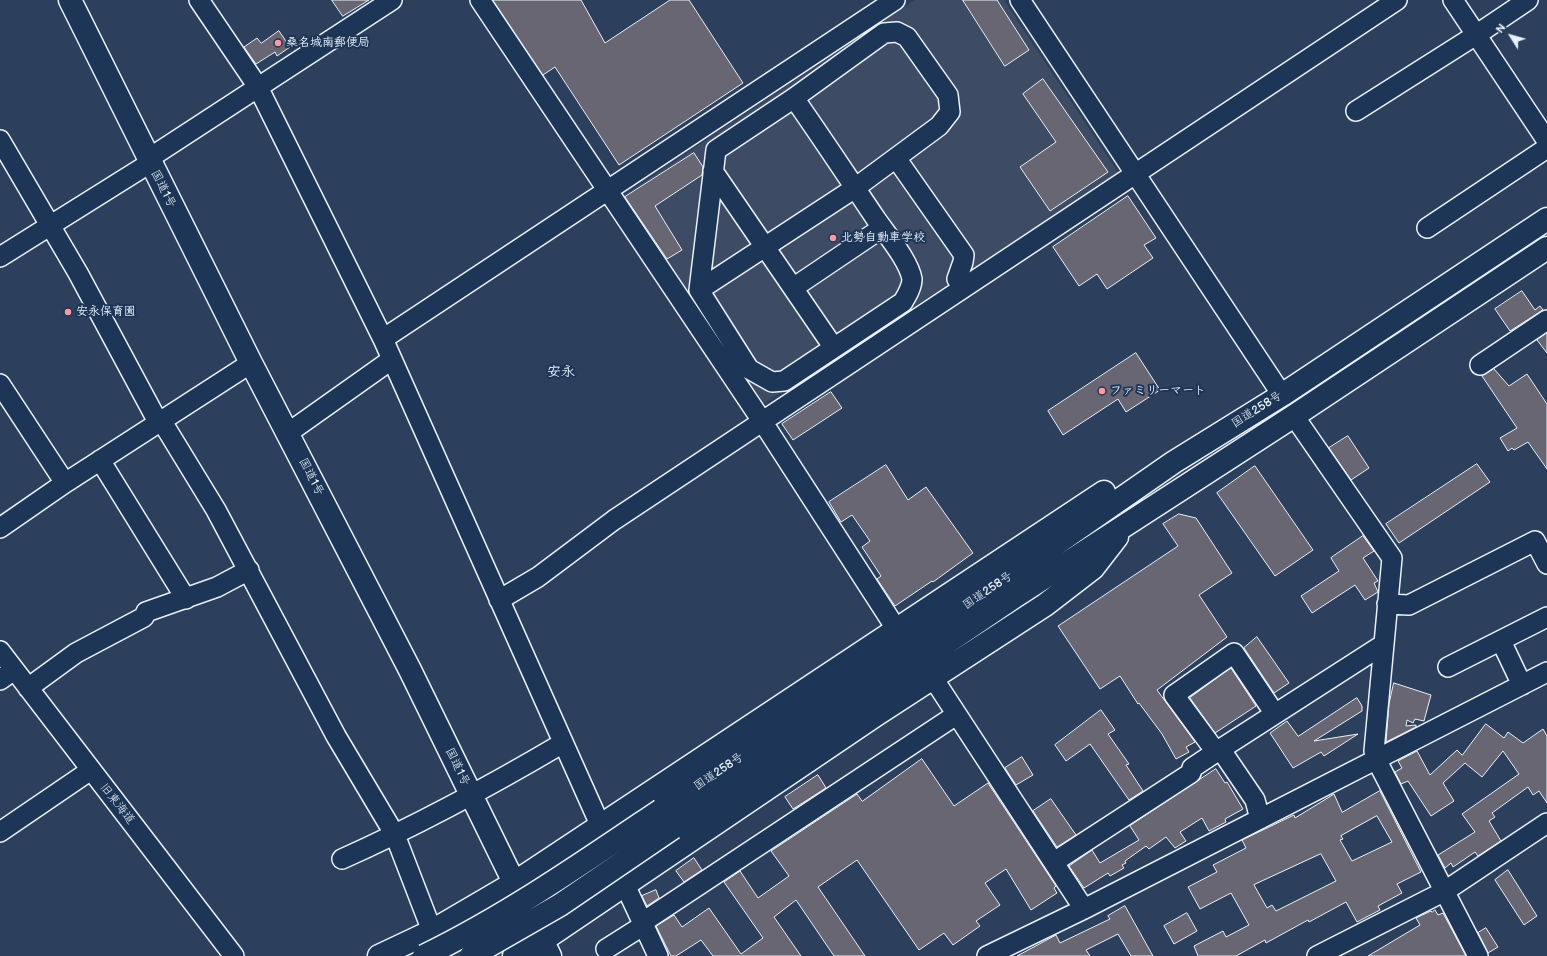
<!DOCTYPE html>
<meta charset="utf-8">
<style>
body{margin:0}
#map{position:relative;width:1547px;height:956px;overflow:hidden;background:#2c3f5d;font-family:"Balsamiq Sans",sans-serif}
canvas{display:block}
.north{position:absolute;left:1491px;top:16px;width:40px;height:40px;-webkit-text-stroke:3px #1d3557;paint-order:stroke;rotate:307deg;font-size:11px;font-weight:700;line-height:16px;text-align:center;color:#e8f1f8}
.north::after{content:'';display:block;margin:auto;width:14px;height:18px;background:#e8f1f8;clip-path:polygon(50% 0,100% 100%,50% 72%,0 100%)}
</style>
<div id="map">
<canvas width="1547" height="956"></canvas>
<div class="north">N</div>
</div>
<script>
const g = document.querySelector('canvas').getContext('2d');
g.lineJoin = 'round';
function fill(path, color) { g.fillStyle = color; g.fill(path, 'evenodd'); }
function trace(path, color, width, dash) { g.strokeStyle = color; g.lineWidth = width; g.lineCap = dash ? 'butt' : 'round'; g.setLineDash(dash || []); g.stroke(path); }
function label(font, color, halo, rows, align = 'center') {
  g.font = font + ' "Balsamiq Sans","Klee One",sans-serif'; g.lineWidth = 4; g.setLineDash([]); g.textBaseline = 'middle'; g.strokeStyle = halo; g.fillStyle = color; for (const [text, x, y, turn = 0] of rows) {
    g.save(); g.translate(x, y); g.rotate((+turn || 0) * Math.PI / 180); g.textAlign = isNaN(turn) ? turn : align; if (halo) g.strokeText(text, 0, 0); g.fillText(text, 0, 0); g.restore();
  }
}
fill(new Path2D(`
 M 915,0 L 1004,0 L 1119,174 L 758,407 L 620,198 Z`), '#3e4b64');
const building = new Path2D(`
 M 332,0 L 369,0 L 343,16 Z
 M 493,0 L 581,0 L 605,43 L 670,0 L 689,0 L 743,83 L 619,165 L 555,67 L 543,75 Z
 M 963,0 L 997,0 L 1029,50 L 1005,66 Z
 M 279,31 L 290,47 L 277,56 L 275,52 L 256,64 L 244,47 L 257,38 L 261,43 Z
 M 1043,79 L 1108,172 L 1050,211 L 1020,167 L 1056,142 L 1023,94 Z
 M 694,153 L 703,167 L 702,175 L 655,206 L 682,250 L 667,259 L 625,197 Z
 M 1128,196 L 1156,238 L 1144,245 L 1153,258 L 1107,289 L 1097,274 L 1079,286 L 1053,247 Z
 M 1522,291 L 1535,310 L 1540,306 L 1543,310 L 1510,331 L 1495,309 Z
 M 1547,333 L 1547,353 L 1537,340 Z
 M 1136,353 L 1160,390 L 1126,412 L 1118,399 L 1063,435 L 1048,411 Z
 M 1494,369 L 1509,386 L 1527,374 L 1547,404 L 1547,469 L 1528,442 L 1514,450 L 1512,448 L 1508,451 L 1500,438 L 1517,428 L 1482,376 Z
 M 831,392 L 842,408 L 793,440 L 782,424 Z
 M 1348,436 L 1369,468 L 1351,480 L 1329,448 Z
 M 1477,464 L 1490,482 L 1399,543 L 1386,524 Z
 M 886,465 L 908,500 L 926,487 L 973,553 L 933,582 L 932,581 L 895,606 L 877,579 L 881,576 L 862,547 L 870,541 L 852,515 L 841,522 L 829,502 Z
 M 1255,466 L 1313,550 L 1275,576 L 1217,493 Z
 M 1179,514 L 1196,518 L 1232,573 L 1199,595 L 1227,637 L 1157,690 L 1195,742 L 1186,747 L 1189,752 L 1176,759 L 1162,734 L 1139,703 L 1138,704 L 1120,676 L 1100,689 L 1058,626 L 1178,546 L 1163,524 Z
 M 1363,536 L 1374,551 L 1363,558 L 1378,581 L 1374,583 L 1378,592 L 1365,600 L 1355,585 L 1312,613 L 1301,596 L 1339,571 L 1331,558 Z
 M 1257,637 L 1289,683 L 1274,693 L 1244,648 Z
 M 1231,668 L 1256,706 L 1215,733 L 1190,698 Z
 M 1394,683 L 1431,695 L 1424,721 L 1415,719 L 1413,723 L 1407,720 L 1406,726 L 1416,725 L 1416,727 L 1386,742 L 1389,704 Z
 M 1357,698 L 1362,706 L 1362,711 L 1314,741 L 1358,734 L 1324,756 L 1321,752 L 1293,768 L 1270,733 L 1287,721 L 1298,736 Z
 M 1101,710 L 1115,730 L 1108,734 L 1129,764 L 1126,765 L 1143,791 L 1129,800 L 1090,744 L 1066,761 L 1055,745 Z
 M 1486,724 L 1504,738 L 1508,732 L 1523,743 L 1543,729 L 1547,736 L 1547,803 L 1539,791 L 1533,795 L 1528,787 L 1492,813 L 1495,817 L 1489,821 L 1501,841 L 1478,856 L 1475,852 L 1453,867 L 1451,863 L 1445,868 L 1438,855 L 1475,832 L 1462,814 L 1519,774 L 1503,751 L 1482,777 L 1465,763 L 1443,783 L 1454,801 L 1431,816 L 1408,781 L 1401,784 L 1395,772 L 1402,768 L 1398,761 L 1417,751 L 1430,775 L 1457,750 L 1462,755 Z
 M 1022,757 L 1033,775 L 1016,785 L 1005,768 Z
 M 922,759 L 954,806 L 988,783 L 1056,886 L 1054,888 L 1057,893 L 1031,910 L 1006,869 L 985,883 L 1000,905 L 976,921 L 980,926 L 953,945 L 944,933 L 919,950 L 857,860 L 818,887 L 865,956 L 834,956 L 796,900 L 774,917 L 801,956 L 713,956 L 701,940 L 676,956 L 671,956 L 656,926 L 674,915 L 682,927 L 709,908 L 741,954 L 763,938 L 724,882 L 740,871 L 758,898 L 789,876 L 771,851 L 857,794 L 862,801 Z
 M 1216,769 L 1225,783 L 1227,782 L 1243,809 L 1225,819 L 1226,822 L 1209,831 L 1202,818 L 1180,832 L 1186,841 L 1175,848 L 1166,837 L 1149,849 L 1146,846 L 1125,861 L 1126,863 L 1122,865 L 1124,868 L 1110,876 L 1108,873 L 1084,888 L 1069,866 L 1092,850 L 1100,863 L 1139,840 L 1130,826 Z
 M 818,775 L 826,788 L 793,809 L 785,797 Z
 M 1380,791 L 1421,872 L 1397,884 L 1402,893 L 1378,906 L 1380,910 L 1357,922 L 1346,902 L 1309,922 L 1308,920 L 1266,943 L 1265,940 L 1236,956 L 1198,956 L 1194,946 L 1223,931 L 1226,937 L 1249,925 L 1231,893 L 1200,909 L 1188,887 L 1217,872 L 1213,865 L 1246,848 L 1242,840 L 1267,828 L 1294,815 L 1295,818 L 1334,794 L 1342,812 ZM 1377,816 L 1392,842 L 1352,861 L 1340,840 L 1343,839 L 1341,836 ZM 1321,854 L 1336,881 L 1276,911 L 1272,905 L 1267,908 L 1254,885 Z
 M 1051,799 L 1076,835 L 1057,847 L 1033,811 Z
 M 694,858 L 702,870 L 684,882 L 676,871 Z
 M 1508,870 L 1537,916 L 1524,925 L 1495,880 Z
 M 656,890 L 659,898 L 647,906 L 642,896 Z
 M 1125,906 L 1153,956 L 1131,956 L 1118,934 L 1086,950 L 1090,956 L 1017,956 L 1056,935 L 1060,943 L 1110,919 L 1108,916 Z
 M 1435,910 L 1438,915 L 1443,913 L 1466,956 L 1368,956 L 1420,925 L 1416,918 L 1431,911 L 1432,912 Z
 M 1187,913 L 1197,931 L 1174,944 L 1164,926 Z
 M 1486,928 L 1498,947 L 1488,953 L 1478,933 Z`);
fill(building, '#696673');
trace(building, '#e8f1f8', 1);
const minor = new Path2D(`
 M 199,0 L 258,87 L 383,339 L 601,827
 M 480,0 L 762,421 L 897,630
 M 1020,0 L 1282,395
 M 1453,0 L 1547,141
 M 1356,111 L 1476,35 L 1528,0
 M 0,140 L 78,273 L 158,422
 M 896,158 L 964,255 L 963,262 L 957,279 L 963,288
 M 148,159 L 392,0
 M 713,171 L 834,348
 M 1427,228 L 1547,148
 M 0,257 L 150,163
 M 793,288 L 882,228
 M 699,290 L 855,188 L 939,126 L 950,112 L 948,95 L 907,37 L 897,32 L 884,33 L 794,98 L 716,150 L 699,290 L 749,369 L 772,382 L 784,381 L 903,302 C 907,295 912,287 912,279 C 909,261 887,235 876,219 C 849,179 822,138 794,98
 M 383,339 L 895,0
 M 1480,365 L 1547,320
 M 0,384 L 65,483
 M 1294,416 L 1392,558 L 1374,751 L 1376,759 L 1478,956
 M 161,420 L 216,510 L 336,736 L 395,835 L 432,931
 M 288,433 L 391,360
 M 100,460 L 186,599
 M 0,528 L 65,483 L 251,363
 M 499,600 L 538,577 L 614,520 L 1397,0
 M 1387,604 L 1409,605 L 1535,541 L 1547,564
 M 1501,641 L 1522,685
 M 0,651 L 234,956
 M 1448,667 L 1547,617
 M 933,678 L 1084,909
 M 0,680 L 14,670
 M 28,688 L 76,653 L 144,617 L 146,612 L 217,587 L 249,570
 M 1221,750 L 1255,800 L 1260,819
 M 1216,752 L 1174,695 L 1234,653 L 1275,714
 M 0,832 L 91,770
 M 342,859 C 418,825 492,785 563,743
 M 1054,862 L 1191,773 L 1192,768 L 1216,752 L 1384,644
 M 625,885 L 658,956
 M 643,922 L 956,715
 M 606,949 L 644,925
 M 987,956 L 1084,909 L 1547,672
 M 1317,956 L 1445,891 L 1547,823`);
const highway = new Path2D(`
 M 70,0 L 251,363 L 410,670 L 550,956
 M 661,810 L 1004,580 L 1174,462 L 1282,395 L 1547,219
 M 673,828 L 1016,596 L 1294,416 L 1547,248
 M 379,956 L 432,931 L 514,883 L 1104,492
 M 514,956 L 542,941 L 876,715 L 1045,605 L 1093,568 L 1117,537`);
trace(minor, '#e8f1f8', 22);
trace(highway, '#e8f1f8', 25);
trace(minor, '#1d3557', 19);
trace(highway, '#1d3557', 22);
const highwayBridge = new Path2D(`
 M 424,956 C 508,915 584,862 661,810
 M 471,956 L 560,905 L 673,828`);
trace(highwayBridge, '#e8f1f8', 25, []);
trace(highwayBridge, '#1d3557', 22);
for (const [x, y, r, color] of [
 [278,43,4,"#ff9aa2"],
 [833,238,4,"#ff9aa2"],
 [68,312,4,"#ff9aa2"],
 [1102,391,4,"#ff9aa2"]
]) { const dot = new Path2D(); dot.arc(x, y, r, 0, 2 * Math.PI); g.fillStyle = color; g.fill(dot); trace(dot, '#1d3557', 1.5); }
label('bold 12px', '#e8f1f8', '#1d3557', [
 ["桑名城南郵便局",286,43],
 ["北勢自動車学校",841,238],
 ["安永保育園",76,312],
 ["ファミリーマート",1110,391]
], 'left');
label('12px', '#e8f1f8', '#1d3557', [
 ["国道1号",163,189,63],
 ["国道258号",1257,410,-32],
 ["国道1号",311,477,63],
 ["国道258号",988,591,-34],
 ["国道1号",457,767,64],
 ["国道258号",719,772,-34],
 ["旧東海道",117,804,52]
]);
label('bold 14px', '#e8f1f8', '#1d3557', [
 ["安永",561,372]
]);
</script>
